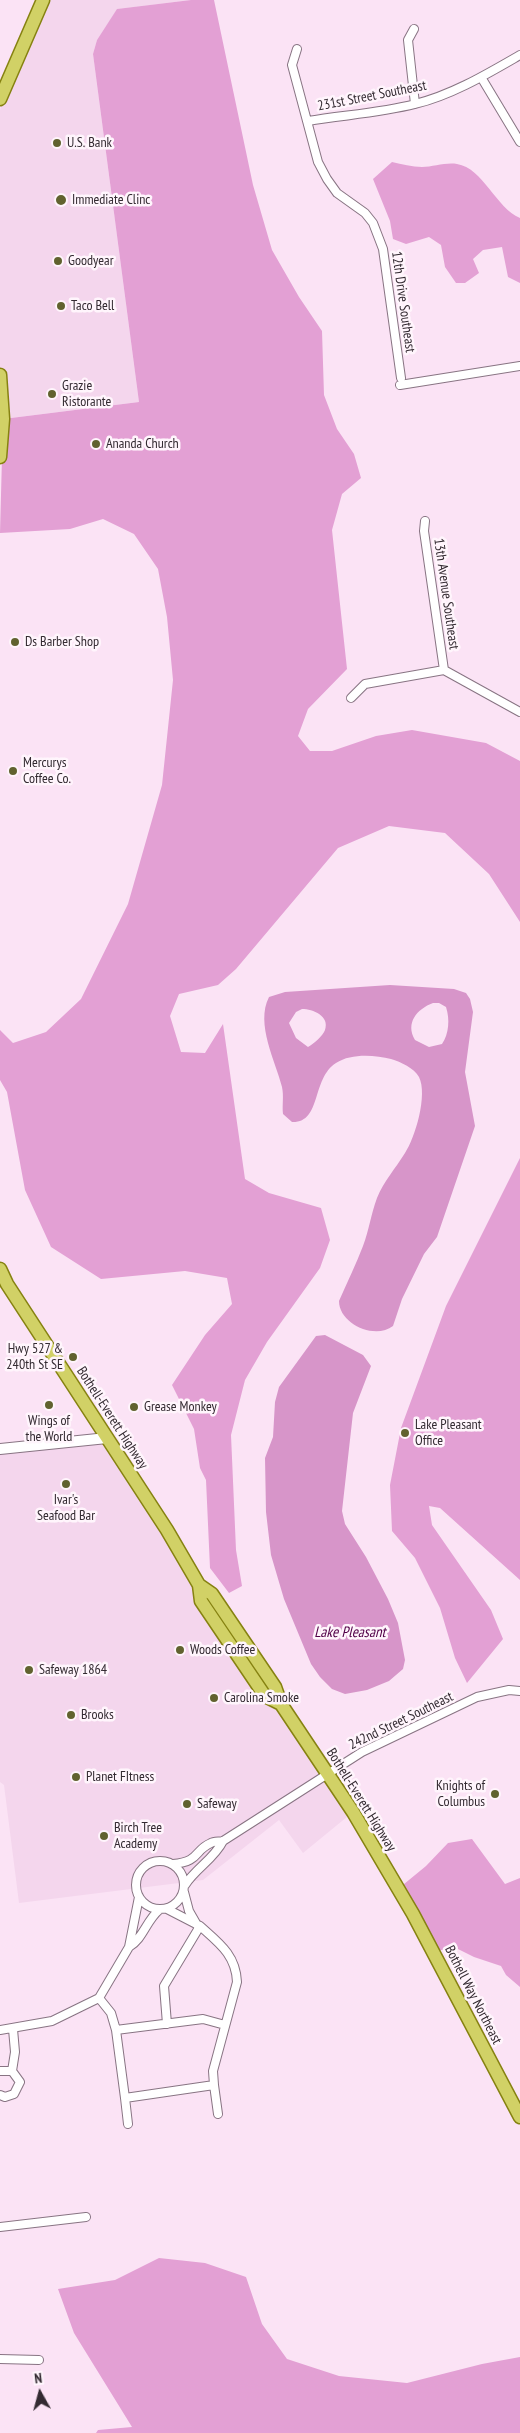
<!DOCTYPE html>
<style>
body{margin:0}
#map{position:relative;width:520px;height:2433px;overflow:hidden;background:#fbe3f5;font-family:"PT Sans Narrow",sans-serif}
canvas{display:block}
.north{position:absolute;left:15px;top:2368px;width:50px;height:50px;-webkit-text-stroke:4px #fff5fc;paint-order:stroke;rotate:353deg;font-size:14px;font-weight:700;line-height:20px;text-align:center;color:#332a31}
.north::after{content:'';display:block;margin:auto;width:18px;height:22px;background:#332a31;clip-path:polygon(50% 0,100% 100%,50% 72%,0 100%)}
</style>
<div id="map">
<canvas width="520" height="2433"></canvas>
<div class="north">N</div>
</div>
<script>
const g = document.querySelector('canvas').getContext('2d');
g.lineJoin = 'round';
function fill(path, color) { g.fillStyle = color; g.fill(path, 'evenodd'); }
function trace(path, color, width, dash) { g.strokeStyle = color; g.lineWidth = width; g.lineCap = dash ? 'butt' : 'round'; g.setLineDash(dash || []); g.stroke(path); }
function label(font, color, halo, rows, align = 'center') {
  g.font = font + ' "PT Sans Narrow",sans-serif'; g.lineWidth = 5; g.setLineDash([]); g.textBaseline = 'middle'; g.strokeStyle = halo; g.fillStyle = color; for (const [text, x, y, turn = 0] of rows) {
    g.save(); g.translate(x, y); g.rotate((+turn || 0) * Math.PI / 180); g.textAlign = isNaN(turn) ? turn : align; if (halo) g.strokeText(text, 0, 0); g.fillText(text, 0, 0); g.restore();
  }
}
fill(new Path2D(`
 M 43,0 L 191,0 L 118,9 L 97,40 L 93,54 L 139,402 L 3,419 L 0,375 L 0,110 L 19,51 Z
 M 107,1438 L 353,1812 L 303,1853 L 279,1820 L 203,1880 L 19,1903 L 4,1785 L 0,1782 L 0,1451 Z`), '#f4d6ed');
fill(new Path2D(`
 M 191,0 L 214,0 L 253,185 L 272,250 L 299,297 L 322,331 L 324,395 L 337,429 L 354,454 L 361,478 L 342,494 L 332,530 L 347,669 L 308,709 L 298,736 L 310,751 L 332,751 L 376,736 L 412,730 L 486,743 L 520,761 L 520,922 L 489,874 L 445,833 L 389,826 L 338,848 L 236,969 L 218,985 L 179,994 L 170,1016 L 181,1052 L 205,1053 L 223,1024 L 245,1179 L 269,1193 L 321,1208 L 330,1240 L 320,1268 L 267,1342 L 245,1380 L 231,1435 L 236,1550 L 242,1586 L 229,1593 L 210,1568 L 206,1480 L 200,1468 L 194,1429 L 172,1385 L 205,1335 L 232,1304 L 227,1278 L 185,1271 L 101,1279 L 51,1247 L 25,1190 L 7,1092 L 0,1080 L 0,1030 L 13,1043 L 46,1032 L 81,999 L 128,904 L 162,785 L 173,680 L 167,617 L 158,569 L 134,534 L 103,519 L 70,529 L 0,533 L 3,419 L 139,402 L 93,54 L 97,40 L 117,9 Z
 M 392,162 C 402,164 412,167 422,167 C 433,167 446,162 457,164 C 483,168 496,208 520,218 L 520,283 L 508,277 L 502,247 L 483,250 L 473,259 L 479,273 L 465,283 L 456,283 L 445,267 L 441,245 L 429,237 L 406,244 L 393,239 L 390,221 L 373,179 Z
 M 520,1158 L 520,1580 L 440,1508 L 429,1506 L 432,1525 L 491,1610 L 503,1639 L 467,1683 L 455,1658 L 440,1608 L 415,1558 L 392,1531 L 390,1485 L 401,1428 L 446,1306 Z
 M 472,1839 L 505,1884 L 520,1878 L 520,1987 L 506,1975 L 501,1966 L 474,1957 L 456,1948 L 434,1951 L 398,1889 L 426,1866 L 448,1843 Z
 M 159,2258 L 205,2263 L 246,2277 L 262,2324 L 287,2359 L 339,2376 L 407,2383 L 482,2364 L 520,2357 L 520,2433 L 96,2433 L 98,2430 L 132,2427 L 74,2333 L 58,2289 L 115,2280 Z`), '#e3a0d4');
fill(new Path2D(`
 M 390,985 L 454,989 L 466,993 L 470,999 L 473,1012 L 465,1072 L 475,1126 L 437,1237 L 424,1254 L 402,1299 L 393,1326 C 375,1340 339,1324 339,1301 C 347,1283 356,1264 363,1246 C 369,1230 371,1214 377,1198 C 384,1181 395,1169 405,1153 C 415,1138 428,1095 419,1077 C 414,1068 401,1062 391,1059 C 375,1055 351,1053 336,1063 C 311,1079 322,1123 292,1122 L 283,1114 C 282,1105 284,1096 282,1087 C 276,1062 255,1024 269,997 L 285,992 ZM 433,1003 L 439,1003 L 446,1007 C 450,1019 449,1034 442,1044 L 429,1047 L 415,1040 C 405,1023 417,1009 433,1003 ZM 302,1009 C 313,1009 330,1016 325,1030 C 323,1036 313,1044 308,1047 L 296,1038 L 289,1023 L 296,1012 Z
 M 325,1335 L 363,1355 L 371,1366 L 353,1413 L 342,1511 L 345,1524 L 366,1557 L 388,1599 L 398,1623 L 405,1660 L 403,1669 L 389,1681 L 367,1690 L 345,1694 L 332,1689 L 320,1677 L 311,1664 L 284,1599 L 271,1555 L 266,1512 L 265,1458 L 273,1437 L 275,1402 L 279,1387 L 316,1336 Z`), '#d795c9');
const minor = new Path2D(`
 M 414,29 L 408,40 L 415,104
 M 297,49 L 292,65 L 318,162 L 327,179 L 337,193 L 365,213 L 373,223 L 383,249 L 401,378
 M 481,77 L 520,142
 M 308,121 C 343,115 380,113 415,104 C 452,95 487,74 520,55
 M 400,385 L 520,366
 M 425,521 L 424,531 L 444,670
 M 444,670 L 520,712
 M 351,698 L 365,684 L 444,670
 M136 1885a24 24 0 1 1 48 0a24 24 0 1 1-48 0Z
 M 173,1864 C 200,1862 194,1850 211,1843 C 214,1841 220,1842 223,1841 L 362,1752 L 477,1697 L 509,1690 L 520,1691
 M 185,1885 C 196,1868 214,1859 223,1841
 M 184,1892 L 189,1911 L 197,1925
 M 167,1909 L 200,1926
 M 129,1947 L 139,1897
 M 99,1998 L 111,2013 L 116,2030 L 125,2098 L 214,2085 L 213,2071 L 237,1982 C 236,1955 219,1943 200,1926 L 164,1986 L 167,2024
 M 99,1998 L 129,1947 C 143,1939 146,1921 159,1910
 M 0,2030 L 52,2021 L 99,1998
 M 116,2030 L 203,2019 L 225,2025
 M 0,2071 L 12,2071 L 20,2082 L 14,2094 L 5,2097 L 0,2095
 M 12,2071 L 15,2052 L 13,2029
 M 214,2085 L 218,2114
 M 125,2098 L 128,2124
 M 0,2227 L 86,2217
 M 0,2359 L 39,2360`);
const tertiary = new Path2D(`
 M 0,1449 L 107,1438`);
const primary = new Path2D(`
 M 0,99 L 43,0
 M 0,375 L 3,419 L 0,457
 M 0,1269 L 7,1284 L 167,1530 L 199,1585 L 201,1601 L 265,1696 L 281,1704
 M 199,1585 L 212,1594 L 275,1687 L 281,1704 L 353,1812 L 413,1914 L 520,2117`);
trace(minor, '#887483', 10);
trace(tertiary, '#887483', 12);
trace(primary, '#868211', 15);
trace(minor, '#fff', 8);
trace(tertiary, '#fff', 10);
trace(primary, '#d1d166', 12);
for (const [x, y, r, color] of [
 [57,143,5,"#61622f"],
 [61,200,6,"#61622f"],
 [58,261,5,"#61622f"],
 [61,306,5,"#61622f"],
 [52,394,5,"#61622f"],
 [96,444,5,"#61622f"],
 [15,642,5,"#61622f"],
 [13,771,5,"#61622f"],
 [73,1357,5,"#61622f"],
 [49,1405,5,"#61622f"],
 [134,1407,5,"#61622f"],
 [405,1433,5,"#61622f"],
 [66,1484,5,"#61622f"],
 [180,1650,5,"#61622f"],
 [29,1670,5,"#61622f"],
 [214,1698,5,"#61622f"],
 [71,1715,5,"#61622f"],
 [76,1777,5,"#61622f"],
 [495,1794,5,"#61622f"],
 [187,1804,5,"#61622f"],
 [104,1836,5,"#61622f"]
]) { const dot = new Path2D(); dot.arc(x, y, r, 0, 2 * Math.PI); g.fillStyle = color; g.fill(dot); trace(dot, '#fff5fc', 2); }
label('14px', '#332a31', '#fff5fc', [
 ["231st Street Southeast",372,96,-11],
 ["12th Drive Southeast",403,302,82],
 ["13th Avenue Southeast",446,594,82],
 ["Bothell-Everett Highway",112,1418,57],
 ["242nd Street Southeast",401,1721,-26],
 ["Bothell-Everett Highway",361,1800,58],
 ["Bothell Way Northeast",473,1995,63]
]);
label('14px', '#332a31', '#fff5fc', [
 ["U.S. Bank",67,143],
 ["Immediate Clinc",72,200],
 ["Goodyear",68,261],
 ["Taco Bell",71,306],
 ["Grazie",62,386],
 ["Ristorante",62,402],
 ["Ananda Church",106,444],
 ["Ds Barber Shop",25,642],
 ["Mercurys",23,763],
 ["Coffee Co.",23,779],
 ["Hwy 527 &",63,1349,"right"],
 ["240th St SE",63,1365,"right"],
 ["Grease Monkey",144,1407],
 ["Wings of",49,1421,"center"],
 ["the World",49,1437,"center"],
 ["Lake Pleasant",415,1425],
 ["Office",415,1441],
 ["Ivar's",66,1500,"center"],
 ["Seafood Bar",66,1516,"center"],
 ["Woods Coffee",190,1650],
 ["Safeway 1864",39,1670],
 ["Carolina Smoke",224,1698],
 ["Brooks",81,1715],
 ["Planet FItness",86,1777],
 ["Knights of",485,1786,"right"],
 ["Columbus",485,1802,"right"],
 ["Safeway",197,1804],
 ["Birch Tree",114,1828],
 ["Academy",114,1844]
], 'left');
label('italic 15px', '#520048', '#fff5fc', [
 ["Lake Pleasant",350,1633]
]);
</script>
